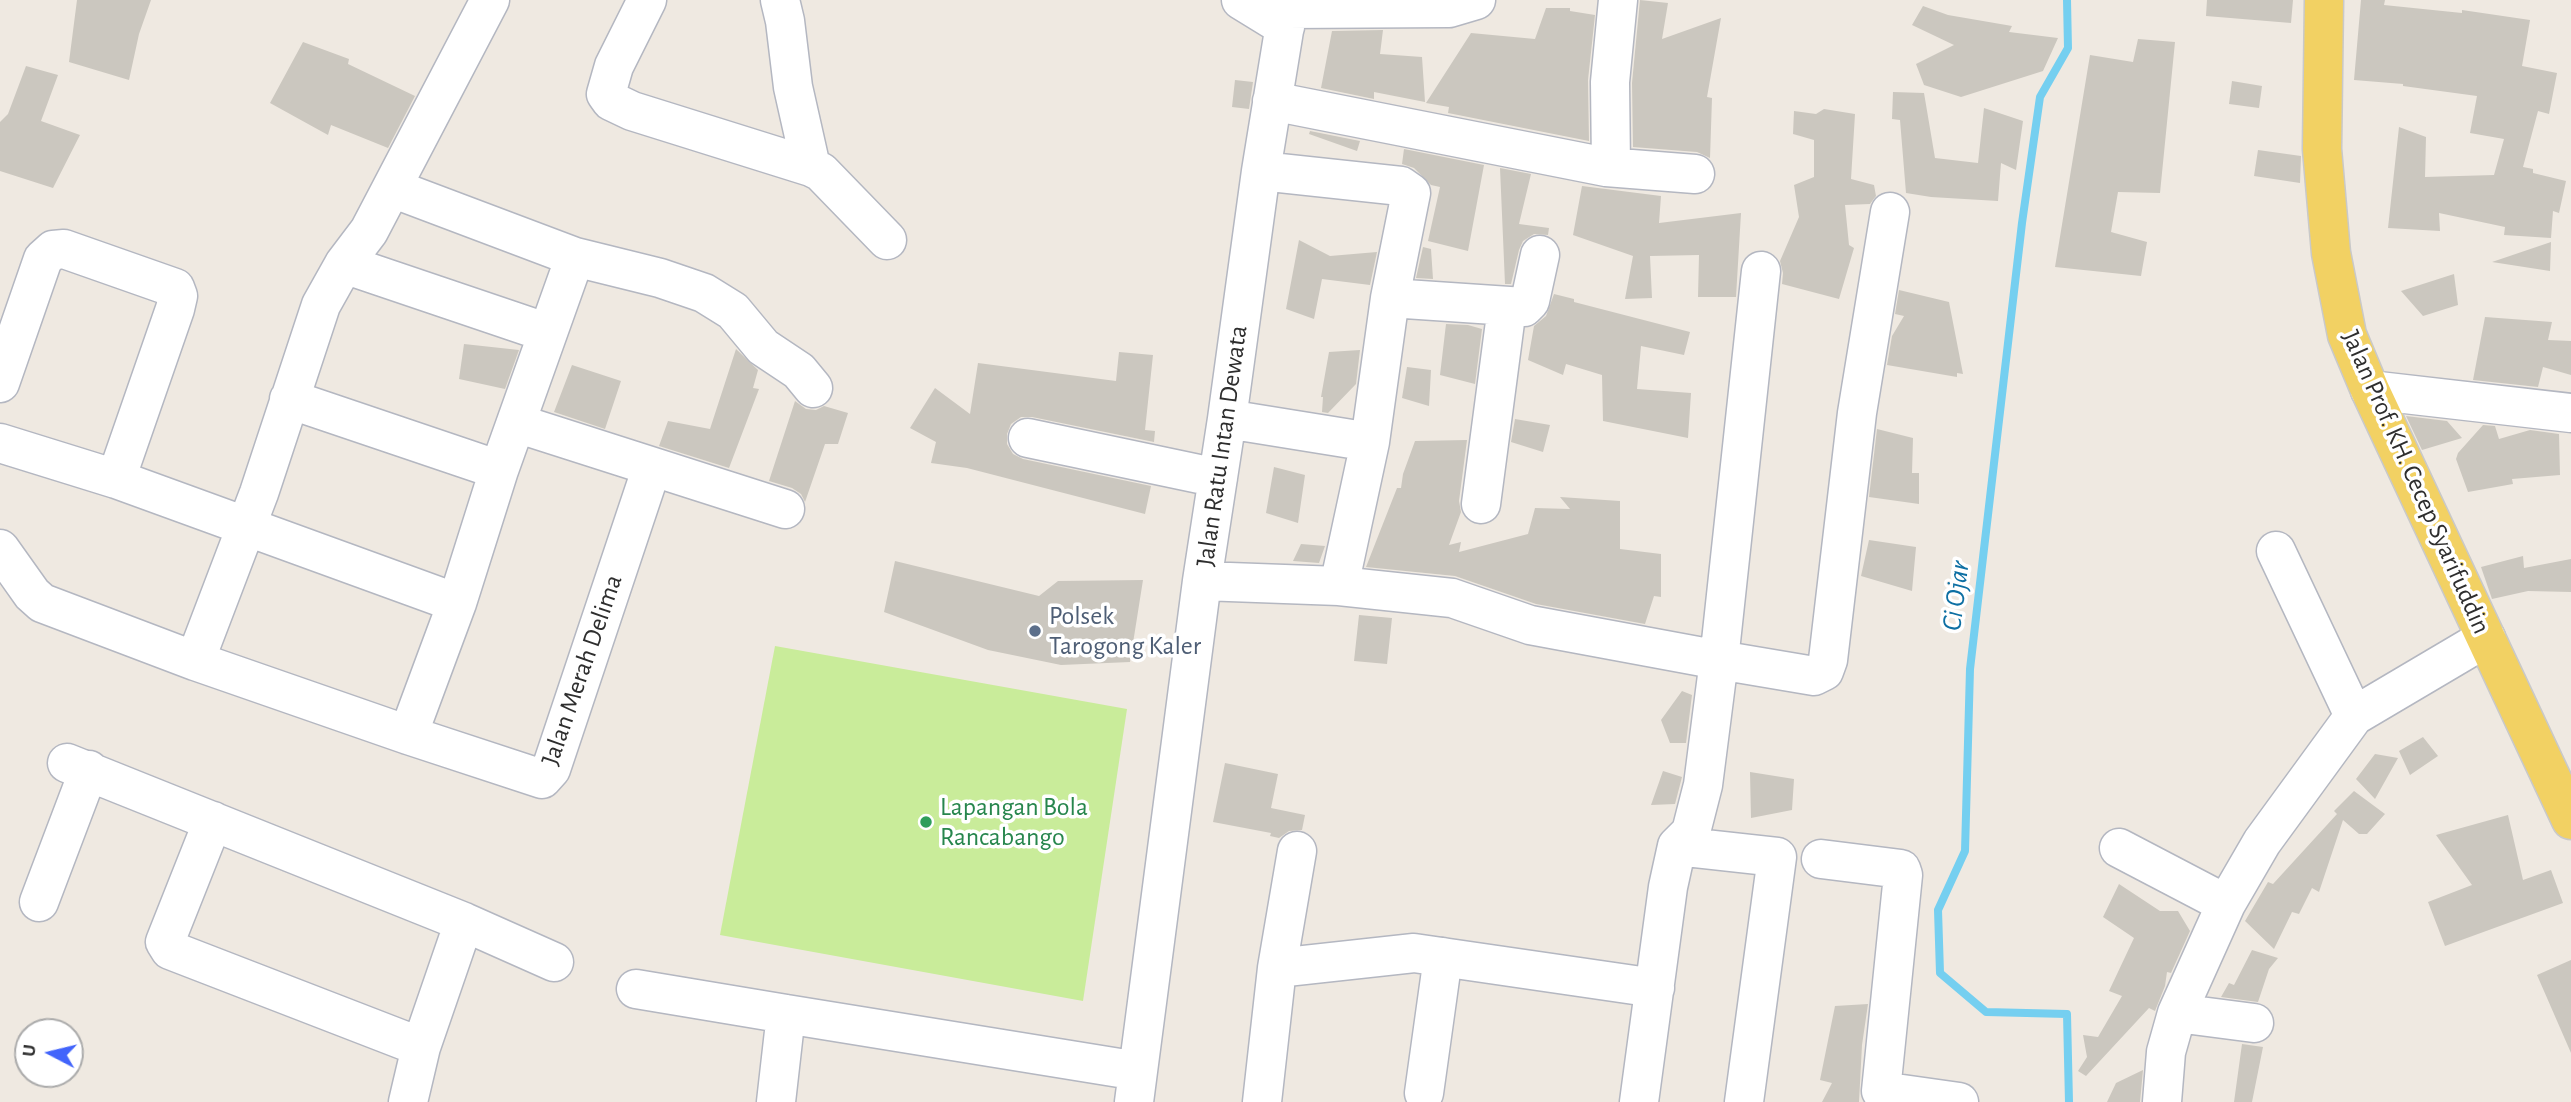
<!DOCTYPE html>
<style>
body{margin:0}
#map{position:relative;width:2571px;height:1102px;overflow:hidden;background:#efe9e1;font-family:"Alegreya Sans",sans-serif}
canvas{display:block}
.north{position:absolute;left:14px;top:1018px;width:70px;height:70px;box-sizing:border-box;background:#fff;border:2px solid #ababab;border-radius:50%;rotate:277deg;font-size:19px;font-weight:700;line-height:28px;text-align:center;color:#2e2e2e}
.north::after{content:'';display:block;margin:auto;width:24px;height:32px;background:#4264fb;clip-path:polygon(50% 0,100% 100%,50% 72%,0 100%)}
</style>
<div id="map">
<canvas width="2571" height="1102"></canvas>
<div class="north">U</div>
</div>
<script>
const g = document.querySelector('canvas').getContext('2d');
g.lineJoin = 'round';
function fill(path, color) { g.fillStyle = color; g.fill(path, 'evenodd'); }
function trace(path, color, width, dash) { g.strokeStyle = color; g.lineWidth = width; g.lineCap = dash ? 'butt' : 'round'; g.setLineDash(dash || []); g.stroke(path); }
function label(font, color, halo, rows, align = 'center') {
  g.font = font + ' "Alegreya Sans",sans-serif'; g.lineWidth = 7; g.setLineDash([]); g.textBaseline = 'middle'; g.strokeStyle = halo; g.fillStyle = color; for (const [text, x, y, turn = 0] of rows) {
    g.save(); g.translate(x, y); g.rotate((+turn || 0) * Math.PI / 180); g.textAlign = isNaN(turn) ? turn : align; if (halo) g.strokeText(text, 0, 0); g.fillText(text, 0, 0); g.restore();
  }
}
fill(new Path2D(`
 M 775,646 L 1127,709 L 1083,1001 L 720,935 Z`), '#c9ec9a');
trace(new Path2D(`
 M 2067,0 L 2068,48 L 2040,97 L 2022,223 L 1970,669 L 1965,851 L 1938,910 L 1940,973 L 1986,1012 L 2067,1014 L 2069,1102`), '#75cff0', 8);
fill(new Path2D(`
 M 77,0 L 151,0 L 139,34 L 129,80 L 69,62 Z
 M 1640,0 L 1668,3 L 1662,39 L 1721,18 L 1707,97 L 1712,98 L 1710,158 L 1697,152 L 1633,147 L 1632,83 Z
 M 2207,0 L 2293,0 L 2291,23 L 2206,16 Z
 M 2361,0 L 2385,0 L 2384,5 L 2462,13 L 2462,10 L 2530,20 L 2522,66 L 2557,73 L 2549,114 L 2538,111 L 2523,167 L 2533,169 L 2533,173 L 2566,181 L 2559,213 L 2553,211 L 2551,238 L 2504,235 L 2505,227 L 2439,213 L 2440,231 L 2388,228 L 2399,127 L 2426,137 L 2425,177 L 2494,175 L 2504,139 L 2470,133 L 2477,96 L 2403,86 L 2403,84 L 2354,80 Z
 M 1923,6 L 1948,15 L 2012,26 L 2009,32 L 2058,38 L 2043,71 L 1961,97 L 1924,85 L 1916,64 L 1954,45 L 1912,25 Z
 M 1546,8 L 1570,8 L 1570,11 L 1595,15 L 1588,80 L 1589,141 L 1448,113 L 1449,107 L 1426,103 L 1471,33 L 1535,39 Z
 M 1383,30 L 1380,54 L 1422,57 L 1425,102 L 1374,92 L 1374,99 L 1321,88 L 1332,31 Z
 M 2138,39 L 2175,42 L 2160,193 L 2118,192 L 2111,232 L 2147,242 L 2141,276 L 2055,267 L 2090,55 L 2133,62 Z
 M 303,42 L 349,59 L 348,64 L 415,96 L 388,148 L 331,125 L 328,135 L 270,103 Z
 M 26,66 L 58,75 L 41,121 L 80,135 L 53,188 L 0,171 L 0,122 L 8,114 Z
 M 1235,80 L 1253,82 L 1249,109 L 1232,107 Z
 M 2232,81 L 2262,86 L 2259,108 L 2229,104 Z
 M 1893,92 L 1924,93 L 1935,158 L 1978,163 L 1984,108 L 2023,121 L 2016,170 L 2001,163 L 1998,201 L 1931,197 L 1906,193 L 1900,120 L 1892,119 Z
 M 1824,109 L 1855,114 L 1851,179 L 1874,185 L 1876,196 L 1870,204 L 1845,205 L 1849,245 L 1854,248 L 1839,299 L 1782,284 L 1783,273 L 1780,261 L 1799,217 L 1794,185 L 1814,177 L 1814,140 L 1793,134 L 1794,111 L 1816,114 Z
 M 1310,131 L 1360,141 L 1357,151 L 1309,134 Z
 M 1404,149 L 1484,165 L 1468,251 L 1428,241 L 1440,187 L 1431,185 L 1414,168 L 1402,164 Z
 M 2258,150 L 2301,156 L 2300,183 L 2254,176 Z
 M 1500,168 L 1531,174 L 1519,224 L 1549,228 L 1548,235 L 1534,234 L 1523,241 L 1519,250 L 1511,284 L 1505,284 Z
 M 1582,186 L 1661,196 L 1659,223 L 1741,213 L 1736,297 L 1698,297 L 1699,255 L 1650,256 L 1652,298 L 1625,299 L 1633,256 L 1573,235 Z
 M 1299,240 L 1330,256 L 1377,252 L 1370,285 L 1322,279 L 1314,319 L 1286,309 Z
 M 2551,242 L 2550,271 L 2492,262 Z
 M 1423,247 L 1431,249 L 1433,279 L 1416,278 Z
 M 2454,274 L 2458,305 L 2423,316 L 2401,291 Z
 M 1899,290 L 1949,302 L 1963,374 L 1957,373 L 1957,377 L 1887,365 L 1892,336 L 1904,316 L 1895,314 Z
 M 1554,294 L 1574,299 L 1574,302 L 1690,332 L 1684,355 L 1641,346 L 1637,389 L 1691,393 L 1688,438 L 1603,421 L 1602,375 L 1566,364 L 1563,375 L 1528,360 L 1534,326 L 1546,316 Z
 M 2485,317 L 2552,322 L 2548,340 L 2571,341 L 2571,375 L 2543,367 L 2538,387 L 2473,380 Z
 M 1446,324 L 1468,325 L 1482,329 L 1475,384 L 1440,375 Z
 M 464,344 L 519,350 L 505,389 L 459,379 Z
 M 736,349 L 758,370 L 753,388 L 759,389 L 729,468 L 659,446 L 668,421 L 710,429 Z
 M 1360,350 L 1356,384 L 1328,413 L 1322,412 L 1323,397 L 1321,397 L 1329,352 Z
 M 1119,352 L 1153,355 L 1145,430 L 1155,431 L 1154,442 L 1032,417 L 1021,417 L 1011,424 L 1007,434 L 1007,444 L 1013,454 L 1023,459 L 1151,486 L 1145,514 L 967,468 L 931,463 L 936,442 L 910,428 L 935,388 L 970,414 L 978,363 L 1116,381 Z
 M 572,365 L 621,381 L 605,429 L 554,412 Z
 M 1407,367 L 1431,370 L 1429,406 L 1402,398 Z
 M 795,401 L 806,409 L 816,410 L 824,406 L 848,413 L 838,444 L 825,444 L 805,502 L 801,494 L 792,488 L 769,481 Z
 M 2406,416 L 2447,421 L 2462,438 L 2422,450 Z
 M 1515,419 L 1550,425 L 1543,452 L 1511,442 Z
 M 2483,425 L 2495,426 L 2499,439 L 2530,430 L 2559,434 L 2560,475 L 2512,479 L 2513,484 L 2468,492 L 2456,459 L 2458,453 Z
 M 1877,429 L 1913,438 L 1912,473 L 1919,473 L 1919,504 L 1869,497 Z
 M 1467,440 L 1459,501 L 1461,512 L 1449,545 L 1461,542 L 1459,552 L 1528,534 L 1535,508 L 1570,509 L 1560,497 L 1620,501 L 1620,549 L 1661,554 L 1661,597 L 1654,596 L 1645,624 L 1536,604 L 1455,576 L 1366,567 L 1397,488 L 1401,488 L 1403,474 L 1415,441 Z
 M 1274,467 L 1305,475 L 1298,523 L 1266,513 Z
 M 1869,540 L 1916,547 L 1912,591 L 1861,576 Z
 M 1301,544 L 1325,546 L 1319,563 L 1293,561 Z
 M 2523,556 L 2524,568 L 2571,559 L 2571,592 L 2528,591 L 2492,599 L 2481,567 Z
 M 895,561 L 1039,596 L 1058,581 L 1143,580 L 1130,662 L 1061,665 L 988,650 L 884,612 Z
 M 1359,615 L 1392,618 L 1387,664 L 1354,661 Z
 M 1682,691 L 1692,695 L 1686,743 L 1670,743 L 1661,720 Z
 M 2423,737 L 2438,756 L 2410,775 L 2399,751 Z
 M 2375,754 L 2398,758 L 2375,799 L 2356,779 Z
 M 1225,763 L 1278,774 L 1271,808 L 1305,815 L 1302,830 L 1289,831 L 1279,838 L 1270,836 L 1271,833 L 1213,822 Z
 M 1663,771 L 1682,777 L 1675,804 L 1651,805 Z
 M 1750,772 L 1794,779 L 1792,810 L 1751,818 Z
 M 2354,791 L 2385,814 L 2367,834 L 2359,834 L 2343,820 L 2319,892 L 2312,888 L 2299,914 L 2292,912 L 2274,949 L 2245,921 L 2268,882 L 2273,884 L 2337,814 L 2334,811 Z
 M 2508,815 L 2523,880 L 2551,870 L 2563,903 L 2445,946 L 2428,902 L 2472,885 L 2436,835 Z
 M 2119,884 L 2160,911 L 2178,911 L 2190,931 L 2171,973 L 2167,972 L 2165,986 L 2155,1011 L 2149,1008 L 2086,1076 L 2078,1071 L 2087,1057 L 2083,1035 L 2098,1037 L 2122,996 L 2109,991 L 2134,938 L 2103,917 Z
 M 2252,950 L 2278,958 L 2269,969 L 2258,1002 L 2221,997 L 2229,983 L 2234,985 Z
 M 2571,960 L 2571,1053 L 2537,975 Z
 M 1868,1004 L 1862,1045 L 1859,1102 L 1822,1102 L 1832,1083 L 1820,1080 L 1835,1006 Z
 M 2242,1044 L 2263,1047 L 2252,1102 L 2234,1102 Z
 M 2143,1070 L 2140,1102 L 2107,1102 L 2116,1083 Z`), '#cbc7bf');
const minor = new Path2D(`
 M 647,0 L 614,66 L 606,94 L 611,101 L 632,111 L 811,167
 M 780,0 L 785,21 L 793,87 L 811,167 L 821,172 L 887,240
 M 1241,0 L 1285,27
 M 1287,9 L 1449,8 L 1476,0
 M 1272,101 L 1606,167 L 1695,174
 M 1611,167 L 1610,82 L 1618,0
 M 1261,171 L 1401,186 L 1411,193 L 1390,298 L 1370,442 L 1339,586
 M 392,188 L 575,257 L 499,470 L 457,603 L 408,735
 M 575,257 L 660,278 L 704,293 L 733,311 L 763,347 L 799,371 L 813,388
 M 344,264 L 548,333
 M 1761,271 L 1719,660 L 1814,676 L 1824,671 L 1828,660 L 1857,413 L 1890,212
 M 1390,298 L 1524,307 L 1530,301 L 1540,255
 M 0,383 L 43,259 L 53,250 L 64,249 L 175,288 L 178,296 L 175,309 L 116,479
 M 2370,390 L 2571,413
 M 289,399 L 499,470
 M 1227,419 L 1370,442
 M 516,423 L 785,509
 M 1028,438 L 1218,478
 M 0,443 L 116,479 L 457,603
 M 1481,504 L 1507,307
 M 0,549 L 32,594 L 42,603 L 195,661 L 259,493 L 321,305 L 344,264 L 369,231 L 490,0
 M 2276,551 L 2354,716
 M 1202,581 L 1339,586 L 1452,598 L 1530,625 L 1719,660 L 1703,785 L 1691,832 L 1677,846 L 1668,887 L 1639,1102
 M 195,661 L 408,735 L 542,779 L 551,769 L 652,467
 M 67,763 L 464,922
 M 213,821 L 165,942 L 170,950 L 421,1047
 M 1677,846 L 1777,857 L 1744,1102
 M 2119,848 L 2226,904
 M 1821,859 L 1901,869 L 1903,875 L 1881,1091 L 1959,1102
 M 39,902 L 89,770
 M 1277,968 L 1414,953 L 1655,988
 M 636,989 L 786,1014
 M 2177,1013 L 2254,1023
 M 1424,1093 L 1443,957
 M 408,1102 L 421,1047 L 464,922 L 554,962
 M 776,1102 L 786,1014 L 1138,1071
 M 1134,1102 L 1202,581 L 1227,419 L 1261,171 L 1289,0
 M 1262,1102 L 1277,968 L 1297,851
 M 2162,1102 L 2166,1052 L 2177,1013 L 2226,904 L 2262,842 L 2354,716 L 2486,638`);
const major = new Path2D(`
 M 2324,0 L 2322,149 L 2331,253 L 2347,335 L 2370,390 L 2571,820`);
trace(minor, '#b4b7c1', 41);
trace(major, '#c9c9c9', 41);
trace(minor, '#fff', 38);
trace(major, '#f2d163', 38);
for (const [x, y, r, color] of [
 [1035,631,7,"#5c6f8a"],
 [926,822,7,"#2e9e5b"]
]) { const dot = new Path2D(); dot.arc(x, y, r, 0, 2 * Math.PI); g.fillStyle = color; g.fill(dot); trace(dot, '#fff', 2.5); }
label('26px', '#2e2e2e', '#fff', [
 ["Jalan Ratu Intan Dewata",1222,446,-82],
 ["Jalan Prof. KH. Cecep Syarifuddin",2416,482,66],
 ["Jalan Merah Delima",582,670,-71]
]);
label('26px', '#4e5e75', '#fff', [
 ["Polsek",1049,616],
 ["Tarogong Kaler",1049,646]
], 'left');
label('26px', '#27864d', '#fff', [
 ["Lapangan Bola",940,807],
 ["Rancabango",940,837]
], 'left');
label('italic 28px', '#0d6fa3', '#fff', [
 ["Ci Ojar",1956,596,-83]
]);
</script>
